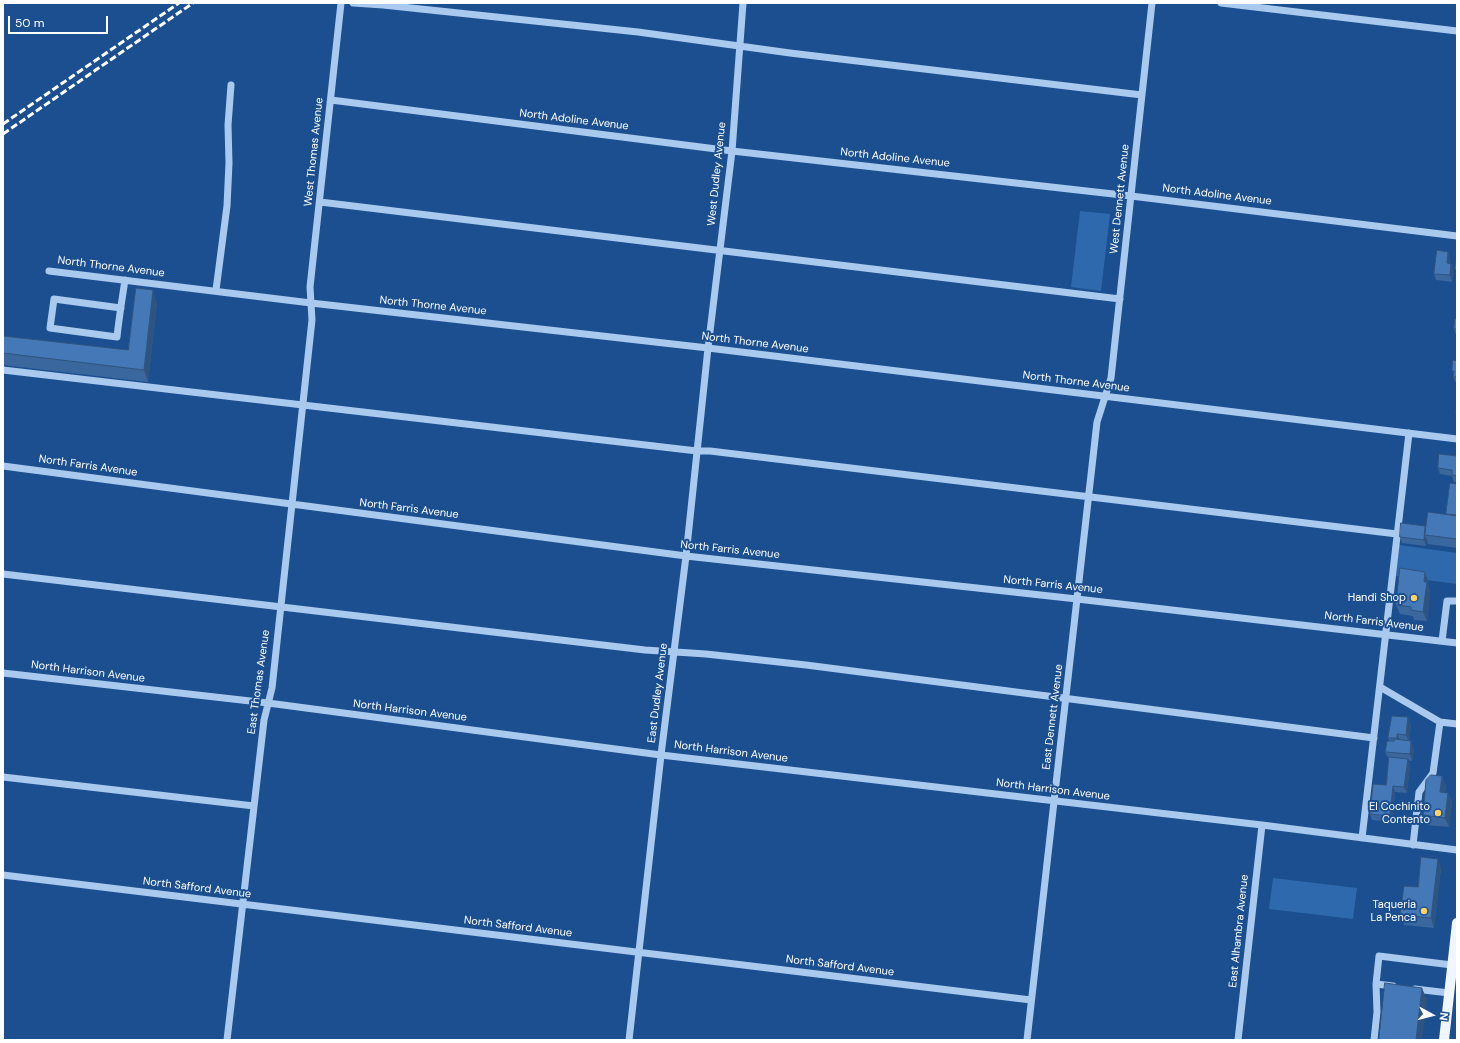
<!DOCTYPE html>
<style>
body{margin:0}
#map{position:relative;width:1460px;height:1043px;overflow:hidden;background:#1b4f8f;font-family:"DM Sans",sans-serif}
canvas{display:block}
.frame{position:absolute;inset:0;border:4px solid #fff;pointer-events:none}
.north{position:absolute;left:1412px;top:995px;width:40px;height:40px;-webkit-text-stroke:3px #1b4f8f;paint-order:stroke;rotate:97deg;font-size:11px;font-weight:700;line-height:16px;text-align:center;color:#fff}
.north::after{content:'';display:block;margin:auto;width:14px;height:18px;background:#fff;clip-path:polygon(50% 0,100% 100%,50% 72%,0 100%)}
.scale{position:absolute;left:8px;top:16px;width:100px;height:18px;box-sizing:border-box;border:2px solid #fff;border-top:0;padding-left:5px;font-size:12px;line-height:14px;white-space:nowrap;color:#fff;-webkit-text-stroke:3px #1b4f8f;paint-order:stroke}
</style>
<div id="map">
<canvas width="1460" height="1043"></canvas>
<div class="frame"></div>
<div class="north">N</div>
<div class="scale">50 m</div>
</div>
<script>
const g = document.querySelector('canvas').getContext('2d');
g.lineJoin = 'round';
function fill(path, color) { g.fillStyle = color; g.fill(path, 'evenodd'); }
function trace(path, color, width, dash) { g.strokeStyle = color; g.lineWidth = width; g.lineCap = dash ? 'butt' : 'round'; g.setLineDash(dash || []); g.stroke(path); }
function label(font, color, halo, rows, align = 'center') {
  g.font = font + ' "DM Sans",sans-serif'; g.lineWidth = 4; g.setLineDash([]); g.textBaseline = 'middle'; g.strokeStyle = halo; g.fillStyle = color; for (const [text, x, y, turn = 0] of rows) {
    g.save(); g.translate(x, y); g.rotate((+turn || 0) * Math.PI / 180); g.textAlign = isNaN(turn) ? turn : align; if (halo) g.strokeText(text, 0, 0); g.fillText(text, 0, 0); g.restore();
  }
}
fill(new Path2D(`
 M 1080,211 L 1110,214 L 1101,291 L 1071,287 Z
 M 1399,545 L 1457,553 L 1457,584 L 1396,576 Z
 M 1273,878 L 1357,888 L 1353,919 L 1269,909 Z`), '#2e69ad');
trace(new Path2D(`
 M 353,3 L 383,5 L 638,32 L 790,53 L 1142,95
 M 1221,3 L 1457,31
 M 331,100 L 732,151 L 1131,196 L 1457,236
 M 320,202 L 1120,299
 M 49,271 L 311,303 L 708,348 L 1457,439
 M 216,290 L 227,206 L 229,163 L 228,125 L 231,85
 M 121,308 L 54,299 L 50,328 L 117,337 C 119,318 122,299 125,280
 M 3,370 L 697,451 L 710,451 L 1397,534
 M 3,466 L 686,556 L 1077,599 L 1457,643
 M 3,574 L 645,650 L 706,654 L 806,665 L 1374,738
 M 1442,641 L 1447,601 L 1457,601
 M 3,673 L 268,703 L 661,755 L 1262,825 L 1457,850
 M 1380,687 L 1440,722 L 1433,773 L 1419,792 L 1413,845
 M 1440,722 L 1457,724
 M 3,777 L 254,806
 M 1362,838 L 1409,433
 M 3,875 L 1031,1000
 M 1393,986 L 1376,984 L 1379,956 L 1452,965
 M 1415,989 L 1449,993
 M 227,1040 L 264,720 L 272,688 L 312,320 L 310,287 L 341,3
 M 629,1040 L 661,755 L 686,556 L 708,348 L 732,151 L 743,3
 M 1027,1040 L 1097,422 L 1111,378 L 1152,3
 M 1238,1040 L 1262,825
 M 1374,1040 L 1377,1012 L 1376,984`), '#a9c9ee', 7);
trace(new Path2D(`
 M 1444,1040 L 1457,923`), '#f0f6ff', 10);
trace(new Path2D(`
 M 3,124 L 179,3
 M 3,134 L 193,3`), '#fff', 3, [7, 3]);
fill(new Path2D(`
 M 1448,252 L 1450,258 L 1450,264 L 1451,264 L 1453,270 L 1452,282 L 1436,280 L 1434,274 Z
 M 157,303 L 148,382 L 3,365 L 3,336 L 128,350 Z
 M 1457,319 L 1457,335 L 1456,335 L 1454,329 Z
 M 1457,361 L 1457,383 L 1456,383 L 1453,377 L 1454,374 L 1452,371 Z
 M 1457,456 L 1457,482 L 1454,482 L 1452,476 L 1440,474 L 1438,468 Z
 M 1457,484 L 1457,548 L 1428,544 L 1427,540 L 1426,546 L 1402,543 L 1400,537 L 1425,526 L 1426,527 L 1447,515 L 1446,514 Z
 M 1425,572 L 1428,581 L 1428,585 L 1430,592 L 1427,621 L 1414,620 L 1413,616 L 1400,614 L 1396,605 Z
 M 1411,724 L 1409,741 L 1414,748 L 1412,761 L 1408,760 L 1410,765 L 1407,793 L 1395,792 L 1392,822 L 1372,820 L 1370,814 L 1386,785 L 1389,758 L 1388,758 L 1385,752 L 1389,741 L 1388,738 Z
 M 1442,776 L 1446,786 L 1445,793 L 1448,793 L 1452,802 L 1449,827 L 1426,825 L 1423,815 Z
 M 1441,868 L 1434,928 L 1404,925 L 1400,915 L 1418,887 Z`), '#3a679d');
fill(new Path2D(`
 M 1448,252 L 1450,258 L 1449,270 L 1447,263 Z
 M 1451,264 L 1453,270 L 1452,282 L 1450,275 Z
 M 153,290 L 157,303 L 148,382 L 144,370 Z
 M 1425,526 L 1428,532 L 1425,535 L 1427,540 L 1426,546 L 1424,540 Z
 M 1425,572 L 1428,581 L 1428,585 L 1430,592 L 1427,621 L 1423,612 L 1424,582 Z
 M 1408,717 L 1411,724 L 1409,741 L 1406,735 Z
 M 1397,734 L 1400,740 L 1399,745 L 1397,738 Z
 M 1411,741 L 1414,748 L 1412,761 L 1410,754 Z
 M 1408,759 L 1410,765 L 1407,793 L 1404,787 Z
 M 1442,776 L 1446,786 L 1444,802 L 1440,792 Z
 M 1393,786 L 1395,792 L 1392,822 L 1390,816 Z
 M 1448,793 L 1452,802 L 1449,827 L 1445,818 Z
 M 1438,859 L 1441,868 L 1434,928 L 1431,918 Z
 M 1422,988 L 1427,1000 L 1422,1040 L 1416,1040 Z`), '#305480');
const building = new Path2D(`
 M 1457,249 L 1457,270 L 1455,269 Z
 M 1437,250 L 1448,252 L 1447,263 L 1451,264 L 1450,275 L 1434,274 Z
 M 136,288 L 153,290 L 144,370 L 3,353 L 3,336 L 128,350 Z
 M 1455,319 L 1457,319 L 1457,329 L 1454,329 Z
 M 1453,360 L 1457,361 L 1457,377 L 1453,377 L 1454,371 L 1452,371 Z
 M 1457,403 L 1457,413 L 1456,413 Z
 M 1439,454 L 1457,456 L 1457,476 L 1452,475 L 1452,470 L 1438,468 Z
 M 1450,483 L 1457,484 L 1457,515 L 1446,514 Z
 M 1428,512 L 1457,516 L 1457,539 L 1425,535 Z
 M 1401,523 L 1425,526 L 1424,540 L 1400,537 Z
 M 1400,568 L 1425,572 L 1424,582 L 1427,582 L 1423,612 L 1411,610 L 1411,607 L 1396,605 Z
 M 1392,716 L 1408,717 L 1406,735 L 1397,734 L 1397,738 L 1388,738 Z
 M 1394,739 L 1411,741 L 1410,754 L 1385,752 L 1387,741 L 1394,741 Z
 M 1389,757 L 1408,759 L 1404,787 L 1393,786 L 1390,816 L 1370,814 L 1373,784 L 1386,785 Z
 M 1431,775 L 1442,776 L 1440,792 L 1448,793 L 1445,818 L 1423,815 L 1426,780 Z
 M 1421,857 L 1438,859 L 1431,918 L 1400,915 L 1404,886 L 1418,887 Z
 M 1385,983 L 1422,988 L 1416,1040 L 1379,1040 Z`);
fill(building, '#4478b7');
trace(building, '#305480', 1);
for (const [x, y, r, color] of [
 [1414,598,4,"#ffd166"],
 [1438,813,4,"#ffd166"],
 [1424,911,4,"#ffd166"]
]) { const dot = new Path2D(); dot.arc(x, y, r, 0, 2 * Math.PI); g.fillStyle = color; g.fill(dot); trace(dot, '#1b4f8f', 1.5); }
label('11px', '#fff', '#1b4f8f', [
 ["North Adoline Avenue",574,120,7],
 ["West Thomas Avenue",314,152,-84],
 ["North Adoline Avenue",895,158,6],
 ["West Dudley Avenue",717,174,-84],
 ["North Adoline Avenue",1217,195,7],
 ["West Dennett Avenue",1120,199,-84],
 ["North Thorne Avenue",111,267,7],
 ["North Thorne Avenue",433,306,6],
 ["North Thorne Avenue",755,343,7],
 ["North Thorne Avenue",1076,382,7],
 ["North Farris Avenue",88,466,8],
 ["North Farris Avenue",409,509,7],
 ["North Farris Avenue",730,550,6],
 ["North Farris Avenue",1053,585,6],
 ["North Farris Avenue",1374,622,7],
 ["North Harrison Avenue",88,672,7],
 ["East Thomas Avenue",259,682,-82],
 ["East Dudley Avenue",658,693,-83],
 ["North Harrison Avenue",410,711,7],
 ["East Dennett Avenue",1053,717,-83],
 ["North Harrison Avenue",731,752,7],
 ["North Harrison Avenue",1053,790,7],
 ["North Safford Avenue",197,888,7],
 ["North Safford Avenue",518,927,7],
 ["East Alhambra Avenue",1239,931,-84],
 ["North Safford Avenue",840,966,7]
]);
label('11px', '#fff', '#1b4f8f', [
 ["Handi Shop",1406,598],
 ["El Cochinito",1430,807],
 ["Contento",1430,820],
 ["Taqueria",1416,905],
 ["La Penca",1416,918]
], 'right');
</script>
